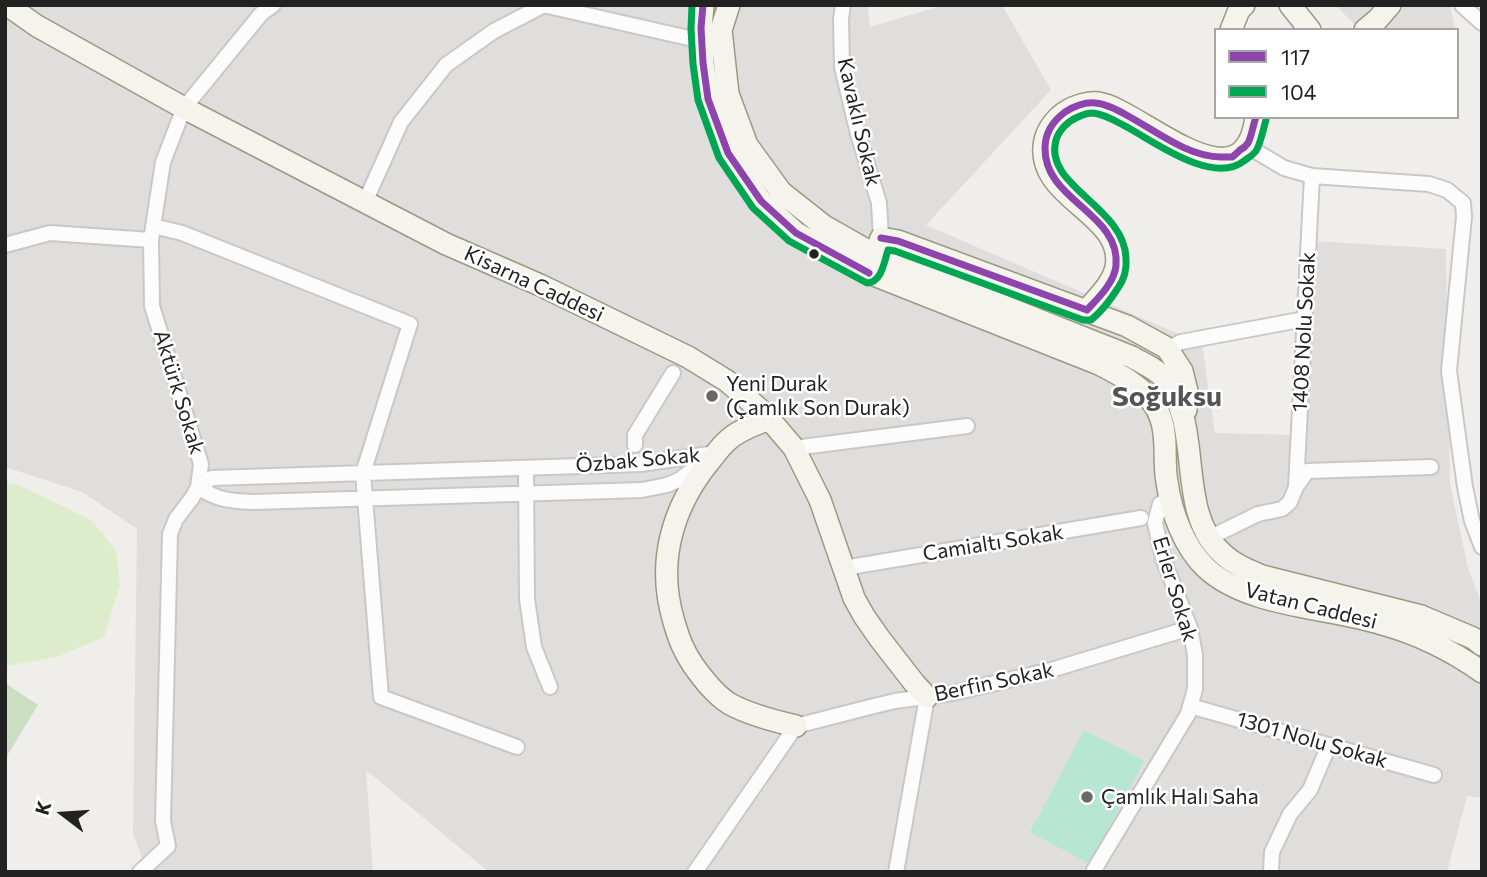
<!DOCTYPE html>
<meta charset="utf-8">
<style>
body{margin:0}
#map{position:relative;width:1487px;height:877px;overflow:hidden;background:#f0eeeb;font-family:Commissioner,sans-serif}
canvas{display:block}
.frame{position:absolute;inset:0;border:7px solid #222;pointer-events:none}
.legend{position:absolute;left:1214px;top:28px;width:245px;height:91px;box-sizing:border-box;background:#fff;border:2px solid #a7a7a7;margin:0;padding:9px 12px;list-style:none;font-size:21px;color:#222}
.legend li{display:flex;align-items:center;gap:14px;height:35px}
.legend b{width:35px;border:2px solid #a7a7a7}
.north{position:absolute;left:28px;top:779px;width:70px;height:70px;-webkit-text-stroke:5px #fff;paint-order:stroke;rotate:287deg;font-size:19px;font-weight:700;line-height:28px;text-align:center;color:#222}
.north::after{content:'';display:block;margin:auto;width:24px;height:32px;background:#222;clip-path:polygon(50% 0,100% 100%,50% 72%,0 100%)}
</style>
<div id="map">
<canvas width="1487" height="877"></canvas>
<div class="frame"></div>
<ul class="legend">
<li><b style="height:9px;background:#8e44ad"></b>117</li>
<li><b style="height:9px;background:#00a651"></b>104</li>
</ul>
<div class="north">K</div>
</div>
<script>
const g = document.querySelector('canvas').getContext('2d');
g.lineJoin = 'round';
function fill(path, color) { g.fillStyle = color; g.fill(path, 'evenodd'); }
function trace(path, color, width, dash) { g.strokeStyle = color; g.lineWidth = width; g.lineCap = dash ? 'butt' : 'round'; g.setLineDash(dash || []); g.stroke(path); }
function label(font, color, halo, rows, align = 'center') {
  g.font = font + ' Commissioner,sans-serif'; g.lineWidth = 5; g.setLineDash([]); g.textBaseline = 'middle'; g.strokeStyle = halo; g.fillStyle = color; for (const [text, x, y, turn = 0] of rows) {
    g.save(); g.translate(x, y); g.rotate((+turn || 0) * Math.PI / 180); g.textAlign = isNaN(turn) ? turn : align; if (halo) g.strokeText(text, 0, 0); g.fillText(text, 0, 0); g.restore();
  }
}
fill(new Path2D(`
 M 5,5 L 868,5 L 870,27 L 944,5 L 1002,5 L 1051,90 L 926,225 L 1202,344 L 1215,433 L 1295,435 L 1314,241 L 1446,249 L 1450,484 L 1468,568 L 1482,605 L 1482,798 L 1467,796 L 1447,872 L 489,872 L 366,770 L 373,872 L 148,872 L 133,834 L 137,529 L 82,492 L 5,467 Z
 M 1336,5 L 1450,5 L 1455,30 L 1359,30 Z`), '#dfdedc');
fill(new Path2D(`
 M 5,482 L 21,486 L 91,520 L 116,550 L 120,585 L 104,637 L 57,657 L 5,666 Z`), '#ddeccb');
fill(new Path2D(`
 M 5,683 L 38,705 L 5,759 Z`), '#cbdec1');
fill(new Path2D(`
 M 1084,730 L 1144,761 L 1090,864 L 1030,832 Z`), '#b7e6d2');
const street = new Path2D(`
 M 543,5 L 702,41
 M 843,5 L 841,19 L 842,67 L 858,134 L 879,203 L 881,238
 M 1462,5 L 1482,23
 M 1247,146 L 1284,168 L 1312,176 L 1429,184 L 1447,190 L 1463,203 L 1464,217 L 1449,371 L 1465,487 L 1472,521 L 1482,547
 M 365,202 L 401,122 L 446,65 L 494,31 L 544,5
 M 153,226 L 182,233 L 410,324 L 363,473 L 381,697 L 517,747
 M 5,245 L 50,233 L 151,240
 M 1170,353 L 1175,345 L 1181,342 L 1305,319
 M 635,445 L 635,435 L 673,373
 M 794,448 L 967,426
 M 716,453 L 679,480 L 667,485 L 642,490 L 253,502 C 230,501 217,500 198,487 L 212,478 L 641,464 Z
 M 526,468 L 527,599 L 534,647 L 550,687
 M 1296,487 L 1312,176
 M 1209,538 L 1258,514 L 1282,509 L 1290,502 L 1296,487 L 1307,471 L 1431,467
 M 844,568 L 1141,518
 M 1190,706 L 1434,775
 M 1094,870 L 1188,714 L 1195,689 L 1195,655 L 1190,628 L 1163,558 L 1155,523 L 1160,504 L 1171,498
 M 140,872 L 168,846 L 163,821 L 170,534 L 176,519 L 192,498 L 198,487 L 201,464 L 152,306 L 151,240 L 163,162 L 184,108 L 261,14 L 273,5
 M 695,872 L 796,726 L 870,707 L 895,701 L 953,693 L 1051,670 L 1190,628
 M 896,872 L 927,697
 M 1271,872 L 1272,852 L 1290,814 L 1310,790 L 1329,745`);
const secondary = new Path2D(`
 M 7,5 L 37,26 L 184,108 L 446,244 L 540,285 L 688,357 L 727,381 L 765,414 L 794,448 L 820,500 L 854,598 L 864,616 L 880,639 L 915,684 L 927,697
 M 703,5 L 701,28 L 703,63 L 708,99 L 728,153 L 761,201 L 796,233 L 869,273 L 1099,364 C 1123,376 1152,391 1161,419 C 1168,439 1163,462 1167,482 C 1171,512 1184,547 1206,568 C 1248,607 1328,607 1382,624 C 1418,634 1451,650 1482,672
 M 729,5 L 721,30 L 728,94 L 747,145 L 781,192 L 824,226 L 875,255 L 1132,357 C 1142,363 1157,369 1164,378 C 1174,389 1179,403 1183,417 C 1195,462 1185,522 1224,555 C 1235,565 1248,570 1262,576 L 1421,616 L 1473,638 L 1482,645
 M 1290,5 L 1310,30
 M 1231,30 L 1239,10 L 1244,5
 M 1365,30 L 1378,19 L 1390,5
 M 871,267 L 881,238 L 898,241 L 1127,326 L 1167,348 L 1182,371 L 1187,391 L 1186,410
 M 1087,310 C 1098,297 1113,283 1116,267 C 1126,213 1032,198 1045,140 C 1048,128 1057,117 1067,111 C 1075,106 1088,102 1098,103 C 1140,109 1243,215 1256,117
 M 769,419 C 755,425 738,430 727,441 C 720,447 715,455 709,462 C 672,508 656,563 674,622 C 679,639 683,650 693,665 C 703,679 715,695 730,704 C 750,715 774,721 796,726`);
trace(street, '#c9c8c7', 18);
trace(secondary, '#999a82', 24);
trace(street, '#fdfcfc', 14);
trace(secondary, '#f4f4ed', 21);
trace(new Path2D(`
 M 703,5 L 701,28 L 703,63 L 708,99 L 728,153 L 761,201 L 796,233 L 869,273
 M 881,238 L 898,241 L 1087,310
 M 1087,310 C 1098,298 1114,283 1116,266 C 1121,213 1044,201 1045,148 C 1045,133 1053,121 1065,112 C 1073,107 1085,102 1095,103 C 1107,104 1119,111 1130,117 C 1157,132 1189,157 1221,157 C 1223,157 1231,157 1232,157 C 1235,155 1238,152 1240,150 C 1244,148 1246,146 1248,143 C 1252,135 1253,125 1256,117`), '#8e44ad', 7);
trace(new Path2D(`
 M 692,5 L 691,29 L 693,64 L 698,100 L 719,158 L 753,208 L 789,241 L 867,283 C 882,282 884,262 888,250 L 895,251 L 1083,320 L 1091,320 C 1101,312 1111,299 1118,288 C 1125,278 1127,269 1126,258 C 1124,206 1043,186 1056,140 C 1059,130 1068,121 1078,117 C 1082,115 1088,113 1093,113 C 1105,114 1117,122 1127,127 C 1156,143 1213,185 1244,161 C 1248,158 1253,155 1256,151 C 1261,143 1263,129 1266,120`), '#00a651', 7);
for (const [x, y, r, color] of [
 [814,254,6,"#222"],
 [712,396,7,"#6a6968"],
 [1087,797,7,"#6a6968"]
]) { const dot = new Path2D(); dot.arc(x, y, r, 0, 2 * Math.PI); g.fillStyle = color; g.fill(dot); trace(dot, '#fff', 2.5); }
label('21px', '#222', '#fff', [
 ["Kavaklı Sokak",859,122,77],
 ["Kisarna Caddesi",534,284,25],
 ["1408 Nolu Sokak",1304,332,-87],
 ["Aktürk Sokak",179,392,73],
 ["Özbak Sokak",638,460,-5],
 ["Camialtı Sokak",993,543,-9],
 ["Erler Sokak",1175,589,73],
 ["Vatan Caddesi",1311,606,14],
 ["Berfin Sokak",994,682,-12],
 ["1301 Nolu Sokak",1312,740,16]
]);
label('21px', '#222', '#fff', [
 ["Yeni Durak",726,384],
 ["(Çamlık Son Durak)",726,408],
 ["Çamlık Halı Saha",1101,797]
], 'left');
label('bold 28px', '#555', '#fff', [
 ["Soğuksu",1167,397]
]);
</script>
